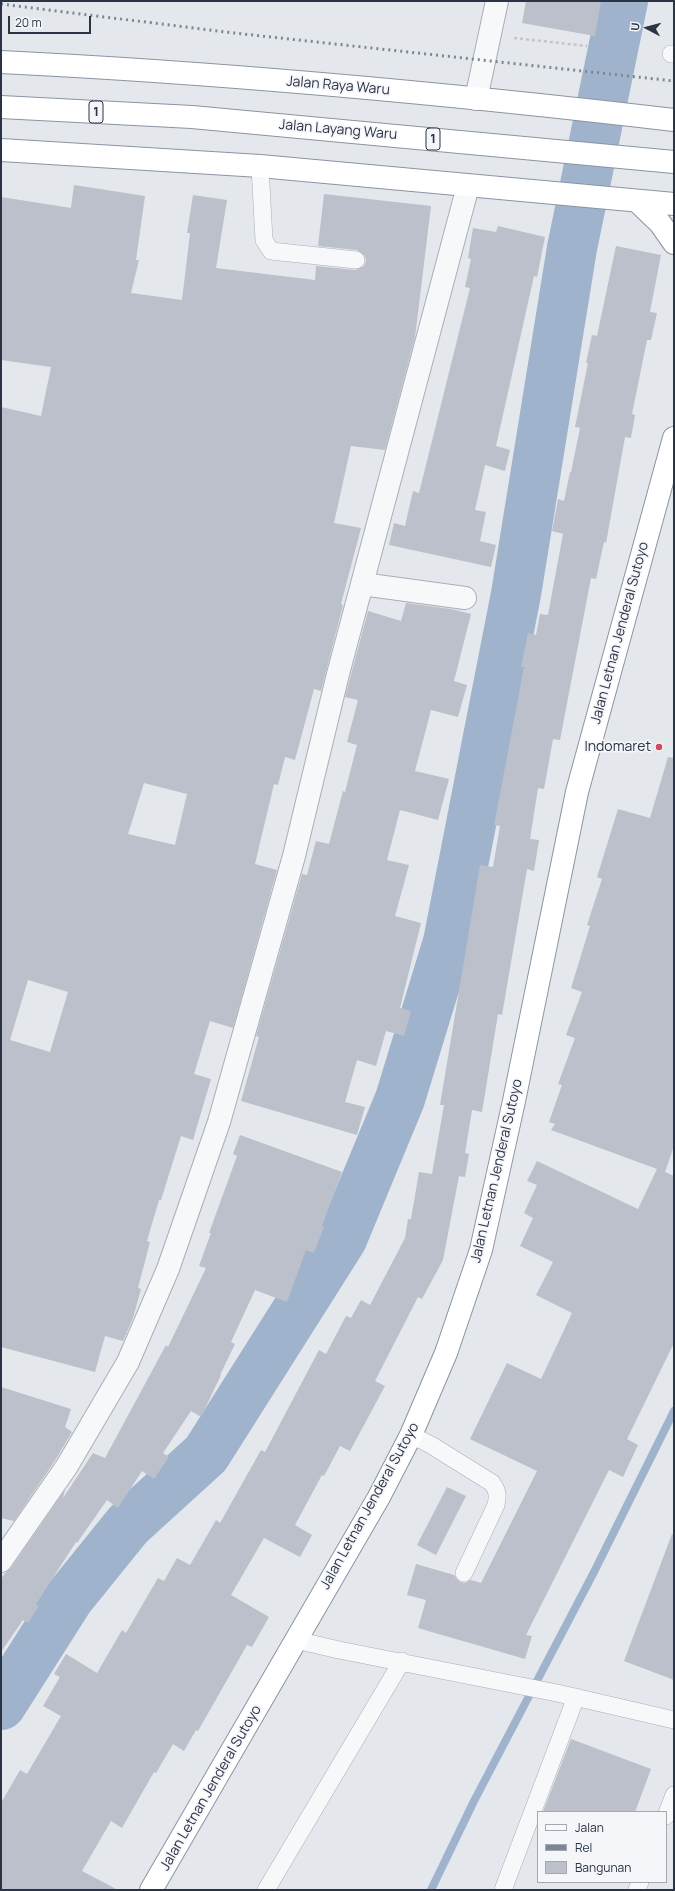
<!DOCTYPE html>
<style>
body{margin:0}
#map{position:relative;width:675px;height:1891px;overflow:hidden;background:#e4e7ec;font-family:Manrope,sans-serif}
canvas{display:block}
.frame{position:absolute;inset:0;border:2px solid #2b3445;pointer-events:none}
.legend{position:absolute;left:537px;top:1811px;width:130px;height:72px;box-sizing:border-box;background:#f4f6f9;border:1px solid #a4a8b1;margin:0;padding:5px 7px;list-style:none;font-size:12px;color:#2b3445}
.legend li{display:flex;align-items:center;gap:8px;height:20px}
.legend b{width:20px;border:1px solid #a4a8b1}
.north{position:absolute;left:627px;top:8px;width:40px;height:40px;-webkit-text-stroke:3px #f4f6f9;paint-order:stroke;rotate:276deg;font-size:11px;font-weight:700;line-height:16px;text-align:center;color:#2b3445}
.north::after{content:'';display:block;margin:auto;width:14px;height:18px;background:#2b3445;clip-path:polygon(50% 0,100% 100%,50% 72%,0 100%)}
.scale{position:absolute;left:8px;top:16px;width:83px;height:18px;box-sizing:border-box;border:2px solid #2b3445;border-top:0;padding-left:5px;font-size:12px;line-height:14px;white-space:nowrap;color:#2b3445;-webkit-text-stroke:3px #f4f6f9;paint-order:stroke}
</style>
<div id="map">
<canvas width="675" height="1891"></canvas>
<div class="frame"></div>
<ul class="legend">
<li><b style="height:5px;background:#f7f8fa"></b>Jalan</li>
<li><b style="height:5px;background:#7d8696"></b>Rel</li>
<li><b style="height:11px;background:#bbc0ca"></b>Bangunan</li>
</ul>
<div class="north">U</div>
<div class="scale">20 m</div>
</div>
<script>
const g = document.querySelector('canvas').getContext('2d');
g.lineJoin = 'round';
function trace(path, color, width, dash) { g.strokeStyle = color; g.lineWidth = width; g.lineCap = dash ? 'butt' : 'round'; g.setLineDash(dash || []); g.stroke(path); }
function fill(path, color) { g.fillStyle = color; g.fill(path, 'evenodd'); }
function label(font, color, halo, rows, align = 'center') {
  g.font = font + ' Manrope,sans-serif'; g.lineWidth = 3.5; g.setLineDash([]); g.textBaseline = 'middle'; g.strokeStyle = halo; g.fillStyle = color; for (const [text, x, y, turn = 0] of rows) {
    g.save(); g.translate(x, y); g.rotate((+turn || 0) * Math.PI / 180); g.textAlign = isNaN(turn) ? turn : align; if (halo) g.strokeText(text, 0, 0); g.fillText(text, 0, 0); g.restore();
  }
}
trace(new Path2D(`
 M 431,1890 L 474,1801 L 594,1572 L 674,1411`), '#9fb4cc', 8);
trace(new Path2D(`
 M 1,1705 L 69,1598 L 128,1525 L 206,1454 L 342,1239 L 400,1099 L 448,942 L 516,594 L 572,248 L 623,1`), '#9fb4cc', 50);
fill(new Path2D(`
 M 526,1 L 601,1 L 595,36 L 522,23 Z
 M 74,185 L 145,196 L 136,260 L 139,260 L 131,293 L 182,300 L 190,233 L 187,233 L 193,195 L 227,200 L 216,268 L 315,280 L 316,266 L 355,270 L 364,266 L 366,261 L 365,256 L 357,250 L 318,246 L 324,194 L 431,206 L 415,337 L 385,450 L 351,446 L 334,523 L 361,528 L 341,604 L 343,605 L 321,691 L 314,689 L 295,760 L 285,757 L 278,785 L 274,784 L 255,864 L 277,870 L 233,1028 L 210,1021 L 194,1074 L 211,1079 L 193,1140 L 181,1136 L 161,1200 L 159,1200 L 147,1241 L 150,1242 L 138,1288 L 141,1289 L 133,1318 L 123,1341 L 105,1336 L 95,1372 L 1,1347 L 1,407 L 41,416 L 51,367 L 1,360 L 1,197 L 71,208 ZM 144,783 L 187,794 L 175,845 L 128,834 ZM 28,980 L 68,992 L 50,1052 L 10,1040 Z
 M 498,226 L 545,237 L 537,277 L 534,276 L 496,446 L 510,450 L 505,471 L 485,465 L 475,510 L 486,512 L 480,541 L 496,545 L 491,567 L 389,545 L 394,523 L 405,526 L 413,491 L 419,493 L 470,288 L 465,287 L 471,259 L 468,258 L 473,228 L 496,232 Z
 M 616,246 L 661,255 L 650,312 L 657,313 L 651,340 L 647,340 L 632,414 L 635,415 L 631,438 L 625,437 L 606,543 L 604,542 L 596,579 L 591,578 L 560,740 L 553,739 L 544,789 L 538,788 L 530,839 L 539,840 L 534,871 L 527,869 L 502,1015 L 498,1014 L 482,1112 L 472,1110 L 465,1153 L 469,1154 L 465,1177 L 459,1176 L 443,1260 L 422,1299 L 418,1297 L 375,1381 L 385,1386 L 350,1451 L 340,1446 L 324,1476 L 322,1475 L 295,1525 L 312,1535 L 300,1557 L 264,1538 L 231,1595 L 269,1617 L 252,1647 L 247,1645 L 198,1731 L 196,1730 L 184,1751 L 173,1744 L 156,1773 L 154,1772 L 122,1828 L 111,1821 L 82,1871 L 118,1890 L 1,1890 L 1,1803 L 20,1770 L 27,1774 L 61,1716 L 43,1706 L 60,1677 L 54,1674 L 66,1654 L 97,1673 L 122,1630 L 126,1633 L 158,1578 L 164,1581 L 177,1558 L 190,1565 L 216,1520 L 220,1523 L 261,1450 L 265,1452 L 319,1350 L 326,1354 L 346,1316 L 351,1318 L 361,1300 L 370,1305 L 405,1238 L 408,1219 L 411,1219 L 419,1172 L 432,1174 L 444,1105 L 440,1105 L 480,865 L 493,867 L 500,826 L 494,825 L 524,667 L 521,667 L 528,633 L 536,635 L 540,614 L 548,615 L 563,534 L 552,531 L 558,499 L 564,501 L 570,472 L 571,472 L 580,428 L 575,427 L 588,363 L 586,363 L 592,335 L 597,336 Z
 M 406,603 L 451,609 L 471,614 L 454,681 L 467,685 L 458,717 L 431,710 L 415,771 L 449,779 L 438,820 L 400,810 L 387,860 L 409,865 L 395,916 L 421,923 L 400,1008 L 411,1011 L 404,1036 L 386,1031 L 376,1066 L 357,1060 L 345,1102 L 365,1107 L 357,1135 L 241,1101 L 259,1037 L 256,1036 L 302,874 L 307,875 L 316,841 L 329,844 L 343,791 L 345,792 L 357,745 L 347,742 L 358,700 L 345,697 L 368,611 L 401,621 Z
 M 668,757 L 674,758 L 674,1146 L 665,1172 L 663,1171 L 674,1176 L 674,1343 L 627,1439 L 638,1445 L 623,1477 L 609,1470 L 526,1635 L 532,1636 L 525,1659 L 418,1628 L 426,1600 L 407,1595 L 416,1564 L 454,1575 L 460,1582 L 465,1583 L 471,1580 L 481,1583 L 537,1471 L 470,1439 L 507,1363 L 541,1379 L 572,1313 L 536,1295 L 553,1262 L 520,1246 L 533,1218 L 524,1213 L 537,1185 L 527,1181 L 537,1161 L 638,1209 L 657,1169 L 551,1130 L 555,1124 L 549,1122 L 562,1085 L 558,1084 L 575,1038 L 566,1035 L 582,992 L 571,988 L 590,926 L 587,925 L 602,879 L 597,877 L 618,809 L 650,818 Z
 M 240,1135 L 342,1172 L 322,1226 L 324,1227 L 314,1253 L 306,1250 L 287,1302 L 255,1290 L 231,1342 L 235,1344 L 220,1375 L 221,1375 L 201,1417 L 191,1411 L 163,1453 L 169,1457 L 154,1479 L 142,1471 L 118,1508 L 107,1500 L 77,1543 L 76,1542 L 36,1604 L 39,1606 L 28,1623 L 23,1620 L 1,1652 L 1,1579 L 5,1573 L 11,1568 L 65,1490 L 63,1498 L 93,1453 L 105,1458 L 166,1345 L 168,1347 L 206,1268 L 199,1266 L 211,1233 L 209,1233 L 237,1156 L 233,1154 Z
 M 1,1387 L 71,1409 L 65,1427 L 72,1432 L 56,1459 L 14,1521 L 1,1518 Z
 M 447,1487 L 466,1496 L 436,1555 L 417,1545 Z
 M 672,1534 L 674,1535 L 674,1680 L 624,1661 Z
 M 571,1739 L 651,1769 L 635,1812 L 543,1812 Z`), '#bbc0ca');
const service = new Path2D(`
 M 671,54 L 674,54
 M 260,166 L 264,240 L 271,251 L 356,260
 M 411,1435 L 431,1445 L 492,1483 C 498,1491 498,1496 496,1505 L 464,1573
 M 296,1640 L 339,1650 L 557,1693 L 674,1720
 M 666,1816 L 674,1795
 M 266,1890 L 402,1661
 M 503,1890 L 576,1697
 M 637,1890 L 640,1882`);
const minor = new Path2D(`
 M 476,99 L 497,1
 M 362,584 L 465,598
 M 1,1561 L 67,1466 L 128,1362 L 168,1269 L 219,1122 L 294,856 L 338,674 L 468,186`);
const trunk = new Path2D(`
 M 1,62 C 226,73 451,94 674,120
 M 1,107 L 192,117 L 674,162
 M 1,150 L 260,166 L 674,204
 M 637,201 L 660,223 L 674,243
 M 151,1890 L 379,1497 L 411,1435 L 446,1353 L 481,1250 L 514,1101 L 577,792 L 674,438`);
trace(service, '#a9aeb7', 18);
trace(minor, '#a9aeb7', 24);
trace(trunk, '#8b94a3', 24);
trace(new Path2D(`
 M 514,38 L 587,46`), '#c2c5cb', 2.5, [3, 3]);
trace(service, '#f7f8fa', 17);
trace(minor, '#f7f8fa', 22);
trace(trunk, '#fff', 22);
trace(new Path2D(`
 M 1,4 L 225,32 L 674,81`), '#7d8696', 3, [2, 4]);
for (const [x, y, r, color] of [
 [659,747,4,"#d1495b"]
]) { const dot = new Path2D(); dot.arc(x, y, r, 0, 2 * Math.PI); g.fillStyle = color; g.fill(dot); trace(dot, '#f4f6f9', 1.5); }
for (const [x, y, w] of [
 [96,112,14],
 [433,139,14]
]) { const box = new Path2D(); box.roundRect(x - w / 2, y - 11, w, 22, 3); g.fillStyle = '#f4f6f9'; g.fill(box); trace(box, '#2b3445', 1); }
label('bold 13px', '#2b3445', null, [
 ["1",96,112],
 ["1",433,139]
]);
label('14px', '#2b3445', '#f4f6f9', [
 ["Jalan Raya Waru",338,86,5],
 ["Jalan Layang Waru",338,130,5],
 ["Jalan Letnan Jenderal Sutoyo",620,633,-75],
 ["Jalan Letnan Jenderal Sutoyo",497,1171,-77],
 ["Jalan Letnan Jenderal Sutoyo",370,1506,-61],
 ["Jalan Letnan Jenderal Sutoyo",211,1788,-60]
]);
label('14px', '#2b3445', '#f4f6f9', [
 ["Indomaret",651,747]
], 'right');
</script>
